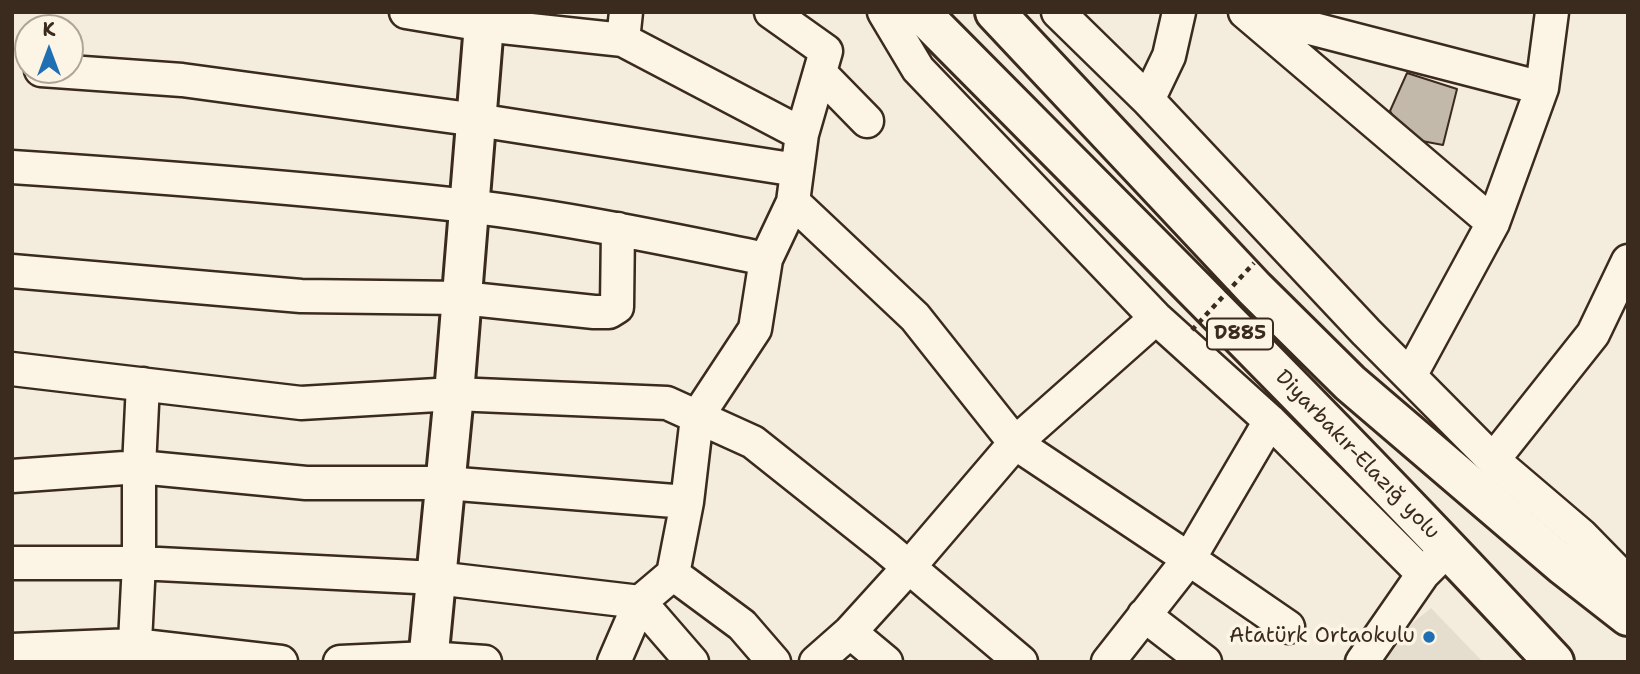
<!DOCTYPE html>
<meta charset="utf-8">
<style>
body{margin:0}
#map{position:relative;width:1640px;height:674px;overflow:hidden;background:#f4eddd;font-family:"Shantell Sans",sans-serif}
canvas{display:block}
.frame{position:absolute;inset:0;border:14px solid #3b2a1e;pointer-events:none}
.north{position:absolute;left:14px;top:14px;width:70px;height:70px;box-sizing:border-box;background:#fcf5e5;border:2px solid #afa495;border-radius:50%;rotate:0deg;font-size:19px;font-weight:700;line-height:28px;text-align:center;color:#3b2a1e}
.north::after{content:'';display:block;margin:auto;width:24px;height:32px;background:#1f6fb2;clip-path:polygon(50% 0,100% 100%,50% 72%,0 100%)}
</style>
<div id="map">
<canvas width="1640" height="674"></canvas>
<div class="frame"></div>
<div class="north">K</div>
</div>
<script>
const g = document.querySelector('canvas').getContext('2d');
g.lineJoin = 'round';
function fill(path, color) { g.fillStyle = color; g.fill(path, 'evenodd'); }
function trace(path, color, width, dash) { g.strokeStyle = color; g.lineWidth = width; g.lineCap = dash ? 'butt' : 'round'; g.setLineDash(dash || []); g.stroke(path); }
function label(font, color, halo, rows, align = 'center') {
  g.font = font + ' "Shantell Sans",sans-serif'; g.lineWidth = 7; g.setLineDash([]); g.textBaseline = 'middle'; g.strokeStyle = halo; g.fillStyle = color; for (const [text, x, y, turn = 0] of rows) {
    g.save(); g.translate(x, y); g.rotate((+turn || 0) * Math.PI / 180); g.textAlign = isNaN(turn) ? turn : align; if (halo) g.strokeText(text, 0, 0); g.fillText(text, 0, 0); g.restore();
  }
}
fill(new Path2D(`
 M 1431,608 L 1483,662 L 1380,662 L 1385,652 L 1415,621 Z`), '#e5ddce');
const building = new Path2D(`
 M 1407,73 L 1457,89 L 1443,145 L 1406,138 L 1390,111 Z`);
fill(building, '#c3b9aa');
trace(building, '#3b2a1e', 2);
const minor = new Path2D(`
 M 406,12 L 484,25 L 623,40
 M 626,12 L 623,40 L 802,134
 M 771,12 L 826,51 L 802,134 L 793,202 L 915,317 L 1015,443 L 1189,559 L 1288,627
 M 884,12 L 918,69 L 1156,318 L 1270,421 L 1423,574
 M 1058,12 L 1148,100 L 1366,332 L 1493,460 L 1581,535 L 1628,583
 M 1245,12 L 1493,223
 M 1252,13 L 1542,88
 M 41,70 L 182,80 L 477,120 L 797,170
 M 820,73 L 867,121
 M 1148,100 L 1169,56 L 1179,12
 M 12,167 C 164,177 316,189 468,206 C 568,218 667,239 766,259
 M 12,271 L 301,296 L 462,298 L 594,312 L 609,312 L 617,307 L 618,229
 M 12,369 L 301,403 L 454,394 L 667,403 L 753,442 L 885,547 L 1021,662
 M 1410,376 L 1493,223 L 1542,88 L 1552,12
 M 1493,460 L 1593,334 L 1628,261
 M 12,476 L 139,467 L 306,483 L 445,483 L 687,502
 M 12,563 L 139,563 L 436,578 L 640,602 L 692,662
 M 673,574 L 742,625 L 774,662
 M 1144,615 L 1205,662
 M 850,632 L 886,662
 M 12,650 L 134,645 L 281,662
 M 134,662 L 139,563 L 139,467 L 143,384
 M 340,662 L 428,658 L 485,662
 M 614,662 L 640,602 L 673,574 L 687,502 L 697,417 L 755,329 L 766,259 L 793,202
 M 816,662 L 850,632 L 909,567 L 1015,443 L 1156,318
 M 1108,662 L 1189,559 L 1270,421
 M 1362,662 L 1423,574 L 1438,559`);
const tertiary = new Path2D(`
 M 428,662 L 454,394 L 485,12`);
const trunk = new Path2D(`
 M 920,12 C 1133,227 1348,440 1554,662
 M 995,12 L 1255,289 L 1350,383 L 1564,566 L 1628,616`);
trace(minor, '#3b2a1e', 37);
trace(tertiary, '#3b2a1e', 44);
trace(trunk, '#3b2a1e', 44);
trace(minor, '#fcf5e5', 32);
trace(tertiary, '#fcf5e5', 38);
trace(trunk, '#fcf5e5', 38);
trace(new Path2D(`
 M 1192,330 L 1254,263`), '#3b2a1e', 4.5, [5, 5]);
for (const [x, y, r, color] of [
 [1429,637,7,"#1f6fb2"]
]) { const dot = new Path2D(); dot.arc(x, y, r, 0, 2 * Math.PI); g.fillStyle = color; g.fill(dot); trace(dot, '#fcf5e5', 2.5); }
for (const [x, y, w] of [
 [1240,334,66]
]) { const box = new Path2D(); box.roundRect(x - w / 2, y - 15.5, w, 31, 5); g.fillStyle = '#fcf5e5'; g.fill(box); trace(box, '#3b2a1e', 2); }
label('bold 19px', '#3b2a1e', null, [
 ["D885",1240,334]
]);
label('21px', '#3b2a1e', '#fcf5e5', [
 ["Diyarbakır-Elazığ yolu",1357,455,46]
]);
label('21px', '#3b2a1e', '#fcf5e5', [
 ["Atatürk Ortaokulu",1415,637]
], 'right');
</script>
